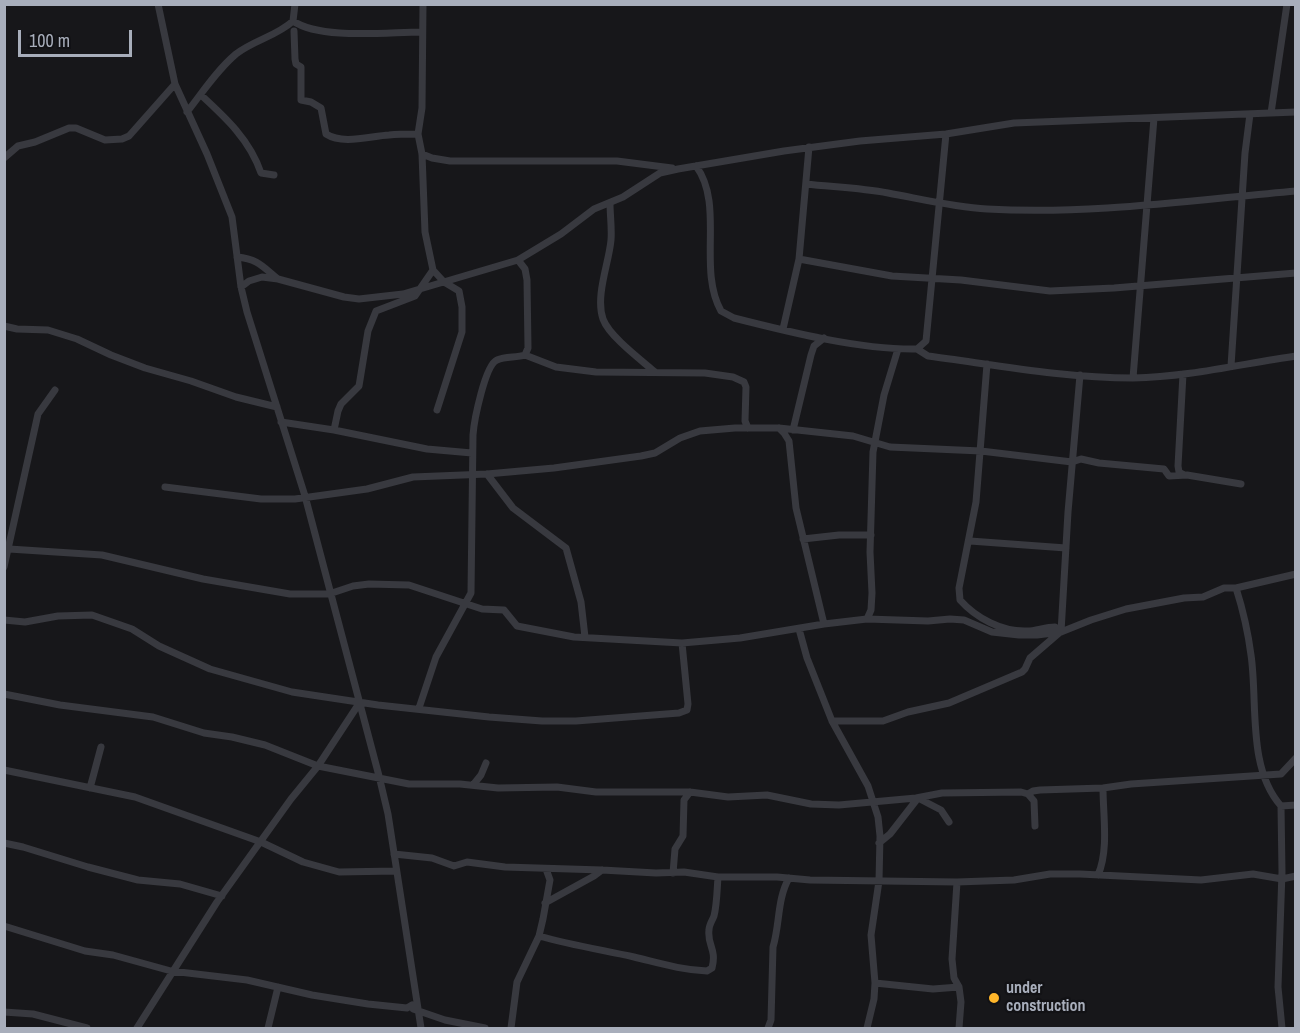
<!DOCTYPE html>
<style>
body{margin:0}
#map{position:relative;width:1300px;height:1033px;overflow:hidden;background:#17171a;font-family:"Archivo Narrow",sans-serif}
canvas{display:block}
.frame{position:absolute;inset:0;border:6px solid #a8aebb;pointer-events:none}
.scale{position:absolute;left:18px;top:30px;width:114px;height:27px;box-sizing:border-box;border:3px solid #a8aebb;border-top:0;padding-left:8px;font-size:18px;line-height:21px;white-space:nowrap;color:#a8aebb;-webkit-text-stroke:4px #121215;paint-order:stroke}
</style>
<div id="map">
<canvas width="1300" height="1033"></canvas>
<div class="frame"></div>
<div class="scale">100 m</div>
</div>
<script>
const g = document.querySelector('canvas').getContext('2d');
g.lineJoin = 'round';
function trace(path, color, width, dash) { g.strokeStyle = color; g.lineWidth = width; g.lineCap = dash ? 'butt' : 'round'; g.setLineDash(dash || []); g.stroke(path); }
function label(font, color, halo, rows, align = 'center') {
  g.font = font + ' "Archivo Narrow",sans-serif'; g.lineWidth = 4.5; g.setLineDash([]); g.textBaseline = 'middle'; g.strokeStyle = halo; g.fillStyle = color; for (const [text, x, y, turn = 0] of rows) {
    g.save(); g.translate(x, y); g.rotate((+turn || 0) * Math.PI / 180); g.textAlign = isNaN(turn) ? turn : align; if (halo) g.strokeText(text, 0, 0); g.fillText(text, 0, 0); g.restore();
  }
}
trace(new Path2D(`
 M 158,4 L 175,84 L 207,154 L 232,217 L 241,287 L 247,312 L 305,496 L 379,776 L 388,814 L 421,1028
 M 423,4 L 422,108 L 418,134 L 422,154 L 425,232 L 433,270 L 444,282 L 459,291 L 462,307 L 462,332 L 437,410
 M 293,21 C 321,40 387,32 421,32
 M 294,31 L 295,59 L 296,64 L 301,67 L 301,100 L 311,102 L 321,108 L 326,134 C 343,145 370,136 389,135 C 398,134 408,134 418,134
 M 201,95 C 226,118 250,140 261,173 L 274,175
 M 187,112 C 202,93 217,70 236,54 C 254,40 277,36 293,21 L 295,4
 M 1271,113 L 1287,4
 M 422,154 L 432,158 L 450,161 L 617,161 L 672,168
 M 4,158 L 18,146 L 35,142 L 69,128 L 76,128 L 105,140 L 122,139 L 129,136 L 175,84
 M 696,166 C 725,205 697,268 721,311 L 734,318 C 789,332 861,350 917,349 L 926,341 L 946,134
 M 806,184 C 833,187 861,188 888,193 C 921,199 953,207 987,209 C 1090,215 1193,200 1296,191
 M 610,203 C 610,215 612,228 611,240 C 609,263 595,296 603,319 C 609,336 641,360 655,372
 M 237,257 C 258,259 262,266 278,279
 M 799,259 L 892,276 L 961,280 L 1050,291 L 1114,288 L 1296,273
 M 241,287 L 249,281 L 262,277 L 278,279 L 344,297 L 359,299 L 403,294 L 518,260 L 561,234 L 594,209 L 623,197 L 660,173 L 678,169 L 784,151 L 860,141 L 946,134 L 1014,123 L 1296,112
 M 4,326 L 17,329 L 48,330 L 77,339 L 111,355 L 145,368 L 191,381 L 236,397 L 277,407
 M 783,329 L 799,259 L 809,147
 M 917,349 L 928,356 C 996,365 1064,378 1133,378 C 1188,377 1241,364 1296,356
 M 525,355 L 556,367 L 596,372 L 705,373 L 733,377 L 744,382 L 746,387 L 745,421 L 748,428
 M 987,364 L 976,502 L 959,588 L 960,600 C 976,618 1002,632 1027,631 C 1036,631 1045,627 1055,627 L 1061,632
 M 1231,366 L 1245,153 L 1250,114
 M 1183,374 L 1178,466 L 1179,472 L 1184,475
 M 1133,378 L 1154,118
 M 281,422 L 334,430 L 427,449 L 472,453
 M 779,428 L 784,433 L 789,441 L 796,508 L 824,624
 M 334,430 L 338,411 L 341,404 L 359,386 L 368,331 L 376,311 L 415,296 L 433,270
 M 793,430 L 811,355 L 814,346 L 824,338
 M 487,474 L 513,508 L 566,548 L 581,602 L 585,637
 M 165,487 L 261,499 L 295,499 L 367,489 L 413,477 L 487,474 L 554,468 L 641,456 L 655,453 L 680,438 L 700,431 L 735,428 L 779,428 L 853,436 L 890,447 L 981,451 L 1072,462 L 1081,459 L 1099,463 L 1164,469 L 1169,476 L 1187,475 L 1241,484
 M 803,539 L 839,535 L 871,535
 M 970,541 L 1066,548
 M 9,549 L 102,555 L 203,579 L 290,594 L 329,594 L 353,586 L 369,584 L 409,585 L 482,609 L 504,610 L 517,626 L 574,637 L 682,643 L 740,638 L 824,624 L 867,619 L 928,621 L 950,619 L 964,620 L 992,632 L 1019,635 L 1037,635 L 1061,632 L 1091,620 L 1126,609 L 1184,598 L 1203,597 L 1224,588 L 1236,588 L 1296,574
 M 4,567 L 38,414 L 55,390
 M 1236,588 C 1243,610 1248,632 1251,655 C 1258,702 1247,768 1281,806 L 1282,872 L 1278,987 L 1282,1028
 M 867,619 L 871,610 L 872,593 L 870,552 L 873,452 L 884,395 L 898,349
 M 4,620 L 25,622 L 58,616 L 92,615 L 132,629 L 159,646 L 210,669 L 292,692 L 378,705 L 489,717 L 542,721 L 576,721 L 679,713 L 687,710 L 688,704 L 682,643
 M 799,629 L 807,658 L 832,721 L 868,786 L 878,817 L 880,836 L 879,881 L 871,935 L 875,983 L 874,999 L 867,1028
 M 1061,632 L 1068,512 L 1080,375
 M 4,694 L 60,705 L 153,717 L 204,733 L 232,737 L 265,745 L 318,766 L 409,784 L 460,784 L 498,788 L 557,787 L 596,792 L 690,792 L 728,797 L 767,795 L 811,804 L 839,805 L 916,798 L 942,793 L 1021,792 L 1028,794 L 1034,801 L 1035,826
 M 419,708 L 436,657 L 471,593 L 473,435 C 474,421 485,365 497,360 C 506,356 516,358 525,355 L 528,348 L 527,280 L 525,269 L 518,260
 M 832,721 L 883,721 L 908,712 L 949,703 L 1022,672 L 1025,669 L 1030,658 L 1059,633
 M 4,770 L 135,797 L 261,842 L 303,862 L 339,872 L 396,871
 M 473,785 L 481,775 L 486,763
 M 90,788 L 101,747
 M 1028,794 L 1033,791 L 1040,790 L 1103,788 L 1131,784 L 1281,774 L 1296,758
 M 1281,806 L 1296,805
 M 4,843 L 23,847 L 88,867 L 138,880 L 180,884 L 222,896
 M 879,843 L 890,834 L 918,798 L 941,810 L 949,822
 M 394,854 L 432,858 L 454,866 L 467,862 L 505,867 L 602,870 L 656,873 L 684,872 L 718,877 L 777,877 L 810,880 L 957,882 L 1014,880 L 1050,874 L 1080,874 L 1201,880 L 1253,874 L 1282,879 L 1296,876
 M 673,873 L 675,849 L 683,836 L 684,800 L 690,792
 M 1098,875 C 1109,850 1103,815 1103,788
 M 957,882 L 952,959 L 954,978 L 959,987 L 961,1002 L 959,1028
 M 545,903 L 594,876 L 602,870
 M 4,926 L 85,951 L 113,955 L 171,971 L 247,980 L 312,995 L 368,1004 L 407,1008 L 412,1005 L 413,1009 L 445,1020 L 485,1028
 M 539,936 C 571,945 602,950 634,957 C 659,963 681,970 707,971 L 712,968 C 717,949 707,945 709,930 C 709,925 712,921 714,916 C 717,904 717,890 718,877
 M 875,983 L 933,989 L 959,987
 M 4,1012 L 33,1014 L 87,1028
 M 137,1028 L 217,902 L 291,799 L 318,766 L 360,702
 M 268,1028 L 278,987
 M 511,1028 L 517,982 L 539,936 L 543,919 L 550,880 L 546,869
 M 768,1028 L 771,1020 L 773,947 C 780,924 777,899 789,878`), '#38393f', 7);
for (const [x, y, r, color] of [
 [994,998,6,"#ffb62a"]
]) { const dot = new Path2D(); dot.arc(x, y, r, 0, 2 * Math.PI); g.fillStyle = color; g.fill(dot); trace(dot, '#121215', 2); }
label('bold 16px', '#a8aebb', '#121215', [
 ["under",1006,989],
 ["construction",1006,1007]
], 'left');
</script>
